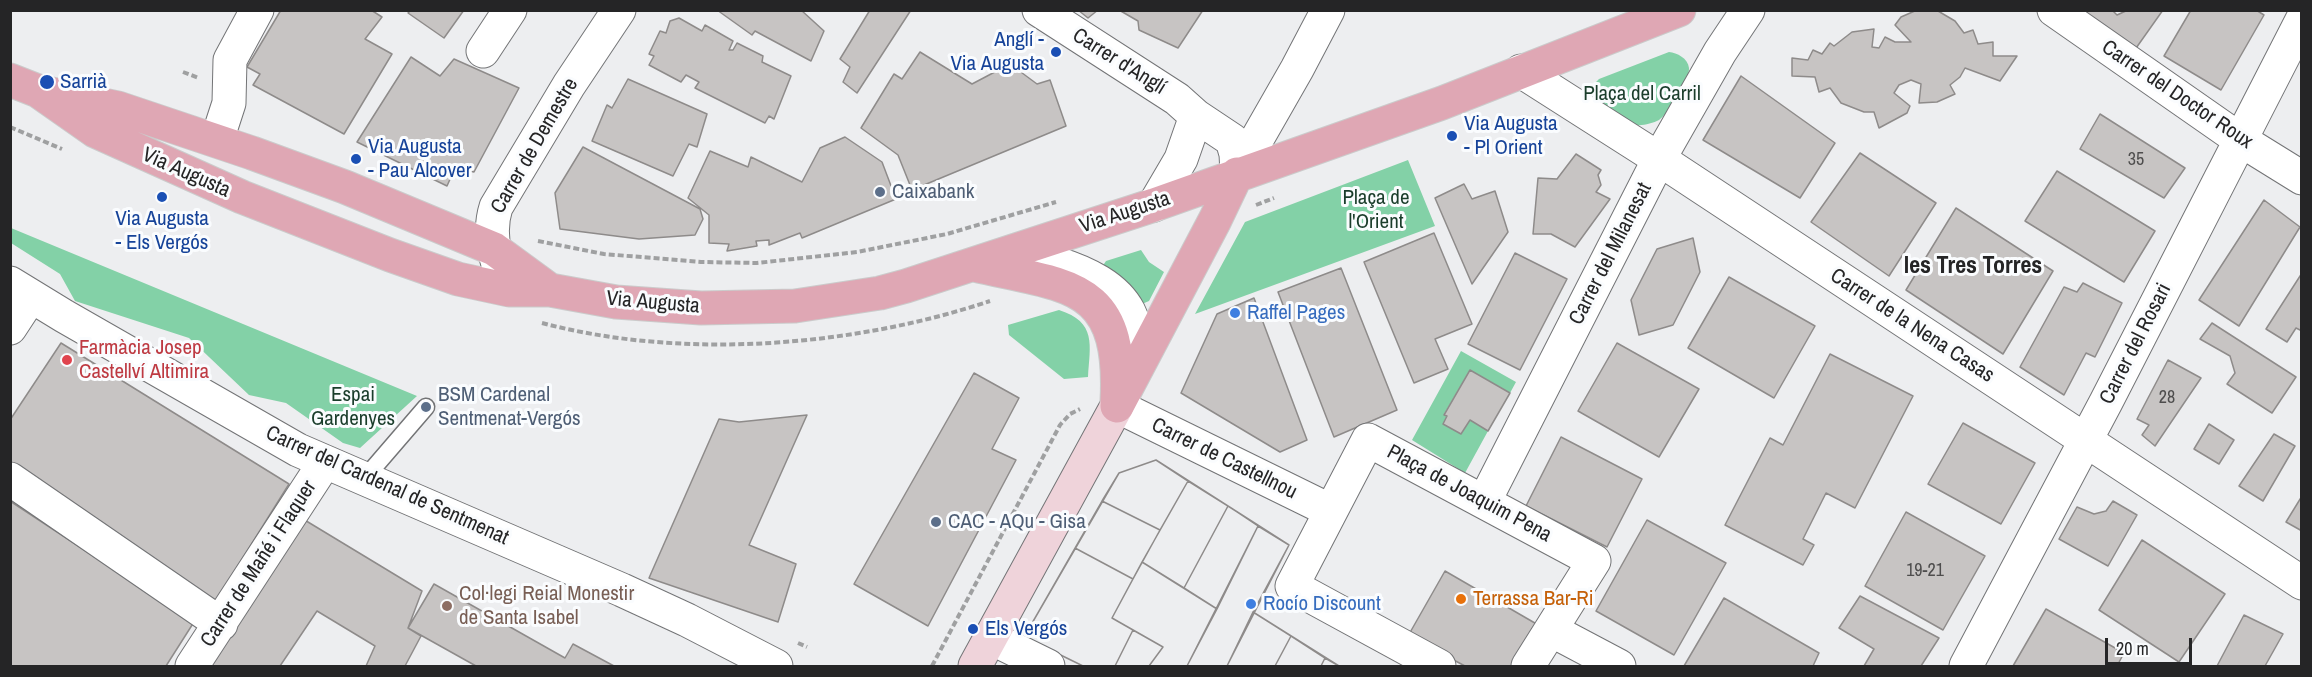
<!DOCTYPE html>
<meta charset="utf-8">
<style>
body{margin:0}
#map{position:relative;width:2312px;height:677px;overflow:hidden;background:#edeef0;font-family:"Archivo Narrow",sans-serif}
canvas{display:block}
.frame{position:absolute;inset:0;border:12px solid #252526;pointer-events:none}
.scale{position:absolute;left:2105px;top:638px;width:87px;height:27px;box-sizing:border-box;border:3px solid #252526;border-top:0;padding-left:8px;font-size:18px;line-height:21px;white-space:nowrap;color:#252526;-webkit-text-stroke:4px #fafcfe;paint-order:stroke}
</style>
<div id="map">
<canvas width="2312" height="677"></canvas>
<div class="frame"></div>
<div class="scale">20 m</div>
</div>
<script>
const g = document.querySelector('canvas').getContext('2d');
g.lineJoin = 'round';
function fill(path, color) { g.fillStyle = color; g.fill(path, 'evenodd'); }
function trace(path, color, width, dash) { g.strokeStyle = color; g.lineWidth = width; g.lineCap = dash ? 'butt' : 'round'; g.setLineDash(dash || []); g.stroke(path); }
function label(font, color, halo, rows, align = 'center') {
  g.font = font + ' "Archivo Narrow",sans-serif'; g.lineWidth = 6; g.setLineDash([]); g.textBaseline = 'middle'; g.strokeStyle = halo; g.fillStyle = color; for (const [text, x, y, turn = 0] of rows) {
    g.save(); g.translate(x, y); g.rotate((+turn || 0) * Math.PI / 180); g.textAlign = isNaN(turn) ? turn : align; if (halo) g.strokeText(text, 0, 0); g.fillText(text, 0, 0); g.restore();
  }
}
fill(new Path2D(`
 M 1669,52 C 1677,53 1688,58 1689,68 C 1690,79 1668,114 1659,120 C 1653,123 1643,126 1636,125 C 1625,124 1602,106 1591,100 L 1592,86 L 1599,79 Z
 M 1408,160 L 1435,226 L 1195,314 L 1245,222 Z
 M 10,228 L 11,228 L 417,396 L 360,448 L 343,443 L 286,403 L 249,395 L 189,338 L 75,301 L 60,274 L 11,243 Z
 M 1141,250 L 1149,262 L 1164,272 L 1149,301 L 1142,304 L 1104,268 L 1104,264 L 1106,261 Z
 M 1059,310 C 1097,322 1090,345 1088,377 L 1064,379 L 1009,335 L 1008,325 Z
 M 1461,351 L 1516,382 L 1510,393 L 1470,370 L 1444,414 L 1447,416 L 1443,424 L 1461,434 L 1470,420 L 1488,431 L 1465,473 L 1412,440 Z`), '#83d1a7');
const building = new Path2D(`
 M 281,10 L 371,10 L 382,17 L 365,39 L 392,54 L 344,134 L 253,85 L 260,74 L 247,67 Z
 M 411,10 L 464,10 L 444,38 L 408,13 Z
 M 717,10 L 801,10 L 824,31 L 811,61 L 755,31 L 752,35 Z
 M 870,10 L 911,10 L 857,93 L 843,82 L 850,67 L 840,59 Z
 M 1078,10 L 1098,10 L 1088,18 Z
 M 1119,10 L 1203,10 L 1178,48 L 1139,30 L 1138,21 Z
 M 1917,10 L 1938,11 L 1955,21 L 1964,33 L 1973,30 L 1978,44 L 1993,42 L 1993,56 L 2017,56 L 2000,81 L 1965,68 L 1960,77 L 1950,85 L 1955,94 L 1937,102 L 1919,103 L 1921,84 L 1911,80 L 1899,85 L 1894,93 L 1910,106 L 1907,113 L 1879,128 L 1874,112 L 1864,112 L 1841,103 L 1830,88 L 1819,92 L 1815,77 L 1792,76 L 1792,58 L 1808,60 L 1813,50 L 1822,54 L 1830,43 L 1834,46 L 1852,32 L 1874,29 L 1872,47 L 1879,48 L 1885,37 L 1895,42 L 1911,42 L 1895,25 L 1901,17 Z
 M 2076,10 L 2112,10 L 2117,15 L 2128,10 L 2163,10 L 2134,51 Z
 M 2191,10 L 2256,10 L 2264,15 L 2221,90 L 2164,56 Z
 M 679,18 L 702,31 L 705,25 L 733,41 L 729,50 L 733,50 L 737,43 L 763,56 L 762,62 L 791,76 L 774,119 L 769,116 L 765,123 L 695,88 L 699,82 L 686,75 L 681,82 L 649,65 L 654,56 L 649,54 L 660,31 L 666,33 L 670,21 Z
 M 920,52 L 972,84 L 1010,64 L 1037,84 L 1050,80 L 1066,126 L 912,190 L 898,155 L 861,128 L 894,74 L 902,79 Z
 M 411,57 L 440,76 L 454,59 L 519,88 L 474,172 L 455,168 L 447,186 L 357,142 Z
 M 1741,76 L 1835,143 L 1800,198 L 1703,140 Z
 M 628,79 L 707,114 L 697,147 L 689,144 L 673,176 L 592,141 L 607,105 L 612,108 Z
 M 2100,114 L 2185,168 L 2164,198 L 2080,149 Z
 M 845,137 L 882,162 L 896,199 L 802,238 L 800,233 L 769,245 L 769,240 L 756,241 L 757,246 L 727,251 L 729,244 L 709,243 L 709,215 L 688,198 L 710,151 L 748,167 L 751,157 L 802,182 L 820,148 Z
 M 583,147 L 700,209 L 703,219 L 695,235 L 639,239 L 560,229 L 555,193 Z
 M 1860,153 L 1936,203 L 1889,276 L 1811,222 Z
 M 1576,154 L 1601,170 L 1598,175 L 1601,185 L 1596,192 L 1610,199 L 1575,247 L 1551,234 L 1533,234 L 1538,178 L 1557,179 Z
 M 2057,171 L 2155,231 L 2124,282 L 2025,221 Z
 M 1464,184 L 1472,199 L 1495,191 L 1508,232 L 1472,284 L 1435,198 Z
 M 2264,200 L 2300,227 L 2239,326 L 2199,300 Z
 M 1956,208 L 2053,271 L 2003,354 L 1906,290 Z
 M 1434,233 L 1472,324 L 1435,339 L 1448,369 L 1414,383 L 1364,262 Z
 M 1693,238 L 1700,272 L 1673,325 L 1639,335 L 1631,300 L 1657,249 Z
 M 1515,253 L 1567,279 L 1520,370 L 1468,344 Z
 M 1341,268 L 1397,410 L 1334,437 L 1278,292 Z
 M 2302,273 L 2302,331 L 2296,328 L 2287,342 L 2266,329 Z
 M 1729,277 L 1815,326 L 1774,398 L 1688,348 Z
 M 2083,283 L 2122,303 L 2095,357 L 2086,353 L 2064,395 L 2020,367 L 2064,287 L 2077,292 Z
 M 1254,298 L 1307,440 L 1280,452 L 1181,393 L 1217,314 Z
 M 2212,323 L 2296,377 L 2272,413 L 2227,384 L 2235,373 L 2230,356 L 2200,339 Z
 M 61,343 L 289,484 L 216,601 L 10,465 L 10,420 Z
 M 1617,343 L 1699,389 L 1659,457 L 1578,411 Z
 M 1830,354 L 1913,396 L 1855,508 L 1826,493 L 1803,539 L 1814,545 L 1803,565 L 1725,525 L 1770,438 L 1783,445 Z
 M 2168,360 L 2201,378 L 2155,446 L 2142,435 L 2149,425 L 2137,419 Z
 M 1470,370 L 1510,393 L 1488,431 L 1470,420 L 1461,434 L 1443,424 L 1447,416 L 1444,415 Z
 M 974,373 L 1019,398 L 992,449 L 1016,460 L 928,626 L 854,584 Z
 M 807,415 L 749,545 L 796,564 L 778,622 L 649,578 L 719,419 L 739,422 Z
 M 1963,423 L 2035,463 L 2001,524 L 1928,484 Z
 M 2209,424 L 2234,440 L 2219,464 L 2194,449 Z
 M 2274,434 L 2295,446 L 2263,501 L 2239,486 Z
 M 1561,437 L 1642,479 L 1607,547 L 1526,506 Z
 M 1156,460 L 1289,545 L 1253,612 L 1339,666 L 1187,666 L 1217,609 L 1142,562 L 1112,618 L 1163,647 L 1149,666 L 1083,666 L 1024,637 L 1119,473 Z
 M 1156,460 L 1188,481 L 1160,530 L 1102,501 L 1119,473 Z
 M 1188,481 L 1228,506 L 1184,588 L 1142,562 Z
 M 2302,496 L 2302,531 L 2286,522 Z
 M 10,501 L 194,622 L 166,666 L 10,666 Z
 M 1102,501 L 1160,530 L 1133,579 L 1075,548 Z
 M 2113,501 L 2137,515 L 2108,566 L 2059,539 L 2077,507 L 2094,514 L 2106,511 Z
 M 1228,506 L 1258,526 L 1217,609 L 1184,588 Z
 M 1906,512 L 1985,556 L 1943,630 L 1865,586 Z
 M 303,519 L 422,591 L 408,628 L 421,636 L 405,666 L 366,666 L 375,646 L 317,611 L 280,666 L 204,666 Z
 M 1647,520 L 1726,563 L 1674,655 L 1596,611 Z
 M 1258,526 L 1289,545 L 1227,666 L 1187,666 Z
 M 2142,540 L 2225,594 L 2179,662 L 2099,610 Z
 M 1075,548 L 1133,579 L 1112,618 L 1133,630 L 1115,666 L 1083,666 L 1024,637 Z
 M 1445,571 L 1540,626 L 1518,666 L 1465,666 L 1408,636 Z
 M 434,584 L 565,658 L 573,644 L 614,666 L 476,666 L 408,628 Z
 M 1860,596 L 1939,638 L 1921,666 L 1864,666 L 1874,649 L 1839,628 Z
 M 1724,598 L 1819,653 L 1813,666 L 1684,666 Z
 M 2046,609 L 2124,653 L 2117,666 L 2013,666 Z
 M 1253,612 L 1291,636 L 1275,666 L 1227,666 Z
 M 2244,615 L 2283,634 L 2265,666 L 2217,666 Z
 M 1133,630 L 1163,647 L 1149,666 L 1115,666 Z
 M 1291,636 L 1325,658 L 1321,666 L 1275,666 Z
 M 1325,658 L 1339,666 L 1321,666 Z`);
fill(building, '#c7c4c3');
trace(building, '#8e8b8a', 1.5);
const lane = new Path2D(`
 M 364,479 L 426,407`);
const street = new Path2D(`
 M 1039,10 L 1177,99 L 1196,116 L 1232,140 L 1236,154 L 1237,174
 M 2054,10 L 2239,139 L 2302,178
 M 483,51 L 510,10
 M 1521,71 L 1659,159 L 2302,583
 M 217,140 L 229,103 L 230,60 L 257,10
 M 1237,174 L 1297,69 L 1328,10
 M 1154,205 L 1181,159 L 1196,116
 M 1012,252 C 1067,264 1149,284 1134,358 C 1131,375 1124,390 1117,406 L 1331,511
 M 502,275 C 493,253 489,229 496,207 L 569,85 L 619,10
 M 10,283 L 64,316 L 298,450 L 622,590 L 687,620 L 776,666
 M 10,328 L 31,296
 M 10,479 L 221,624
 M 1484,502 L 1659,159 L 1720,52 L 1748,10
 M 1551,630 L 1619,666
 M 991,638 L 1048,666
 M 192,666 L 325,462
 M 1439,666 L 1292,586 L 1368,440 L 1594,561 L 1528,666
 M 1966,666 L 2106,402 L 2302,20`);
const secondary = new Path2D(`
 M 975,666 L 1117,406`);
const primary = new Path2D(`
 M 10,80 L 38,91 L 118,108 L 252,153 L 345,187 L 494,249 L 550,290
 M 38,91 L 95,131 L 242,197 L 390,255 L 458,279 L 509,290 L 550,290 L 616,302 L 701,308 L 795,306 L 880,293 L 906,286 L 1154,205 L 1442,103 L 1679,10
 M 974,265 C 1070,287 1123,282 1117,401
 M 1117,406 L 1215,220 L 1237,174`);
trace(lane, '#737476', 19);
trace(street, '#737476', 35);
trace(secondary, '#737476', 35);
trace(primary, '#cbcbcb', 35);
trace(new Path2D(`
 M 183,72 L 199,78
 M 10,127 L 62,149
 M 1256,205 L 1274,198
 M 538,241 L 604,254 L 701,262 L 757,263 L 857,252 L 947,234 L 1056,202
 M 542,323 C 682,360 853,347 990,301
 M 798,643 L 807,647
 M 932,666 L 1060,425 L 1070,414 L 1080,409`), '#9fa0a1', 4, [6, 3]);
trace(lane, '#fff', 16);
trace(street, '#fff', 33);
trace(secondary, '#efd3da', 33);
trace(primary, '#dfa7b4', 33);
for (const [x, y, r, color] of [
 [1056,52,6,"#1a4fb4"],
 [47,82,8,"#1a4fb4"],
 [1452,136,6,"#1a4fb4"],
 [356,159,6,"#1a4fb4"],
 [880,192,6,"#5c6f8a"],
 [162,197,6,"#1a4fb4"],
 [1235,313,6,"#3f7fe0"],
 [67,360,6,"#e0444e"],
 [426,407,6,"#5c6f8a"],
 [936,522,6,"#5c6f8a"],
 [1461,599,6,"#e8710a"],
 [1251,604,6,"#3f7fe0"],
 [447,606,6,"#8d6e63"],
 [973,629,6,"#1a4fb4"]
]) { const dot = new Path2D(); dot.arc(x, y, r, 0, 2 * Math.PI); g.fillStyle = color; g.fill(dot); trace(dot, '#fafcfe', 2); }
label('18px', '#4e4d4d', null, [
 ["35",2136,160],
 ["28",2167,398],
 ["19-21",1925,571]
]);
label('21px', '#164399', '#fafcfe', [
 ["Anglí -",1044,40,"right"],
 ["Via Augusta",1044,64,"right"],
 ["Sarrià",60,82],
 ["Via Augusta",1464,124],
 ["- Pl Orient",1464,148],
 ["Via Augusta",368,147],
 ["- Pau Alcover",368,171],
 ["Via Augusta",162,219,"center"],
 ["- Els Vergós",162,243,"center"],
 ["Els Vergós",985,629]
], 'left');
label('21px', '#252526', '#fafcfe', [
 ["Carrer d'Anglí",1119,62,32],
 ["Carrer del Doctor Roux",2177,95,34],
 ["Carrer de Demestre",535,146,-60],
 ["Via Augusta",186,173,24],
 ["Via Augusta",1125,213,-18],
 ["Carrer del Milanesat",1611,254,-63],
 ["Via Augusta",653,303,5],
 ["Carrer de la Nena Casas",1912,326,33],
 ["Carrer del Rosari",2136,344,-63],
 ["Carrer de Castellnou",1224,459,26],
 ["Carrer del Cardenal de Sentmenat",387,486,24],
 ["Plaça de Joaquim Pena",1469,494,28],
 ["Carrer de Mañé i Flaquer",259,564,-57]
]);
label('21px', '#1a3d2b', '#fafcfe', [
 ["Plaça del Carril",1642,94],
 ["Plaça de",1376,198],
 ["l'Orient",1376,222],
 ["Espai",353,395],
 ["Gardenyes",353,419]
]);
label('21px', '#4e5e75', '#fafcfe', [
 ["Caixabank",892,192],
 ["BSM Cardenal",438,395],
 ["Sentmenat-Vergós",438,419],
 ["CAC - AQu - Gisa",948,522]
], 'left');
label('21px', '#366cbe', '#fafcfe', [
 ["Raffel Pages",1247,313],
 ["Rocío Discount",1263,604]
], 'left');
label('21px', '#be3a42', '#fafcfe', [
 ["Farmàcia Josep",79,348],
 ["Castellví Altimira",79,372]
], 'left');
label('21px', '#785e54', '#fafcfe', [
 ["Col·legi Reial Monestir",459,594],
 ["de Santa Isabel",459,618]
], 'left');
label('21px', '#c56008', '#fafcfe', [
 ["Terrassa Bar-Ri",1473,599]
], 'left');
label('bold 24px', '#252526', '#fafcfe', [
 ["les Tres Torres",1973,267]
]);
</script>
